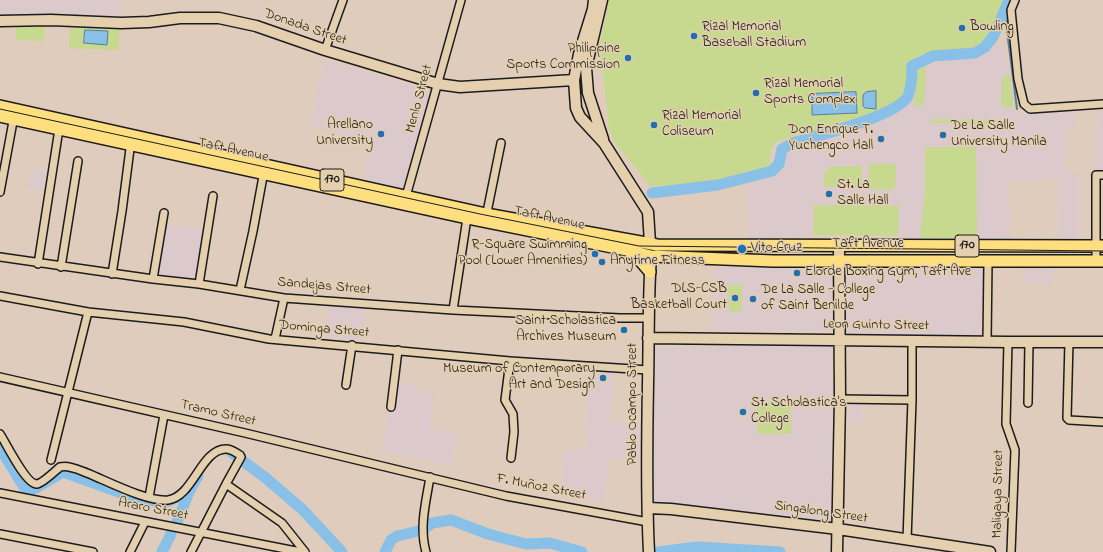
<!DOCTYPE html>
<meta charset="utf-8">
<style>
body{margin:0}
canvas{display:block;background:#e0ccbc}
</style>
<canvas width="1103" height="552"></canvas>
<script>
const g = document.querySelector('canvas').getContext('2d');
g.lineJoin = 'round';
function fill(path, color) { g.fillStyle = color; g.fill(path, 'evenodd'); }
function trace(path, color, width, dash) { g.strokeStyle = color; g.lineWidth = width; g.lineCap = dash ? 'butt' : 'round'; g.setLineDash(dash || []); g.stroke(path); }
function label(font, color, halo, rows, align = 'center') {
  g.font = font + ' "Indie Flower",sans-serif'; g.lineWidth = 3; g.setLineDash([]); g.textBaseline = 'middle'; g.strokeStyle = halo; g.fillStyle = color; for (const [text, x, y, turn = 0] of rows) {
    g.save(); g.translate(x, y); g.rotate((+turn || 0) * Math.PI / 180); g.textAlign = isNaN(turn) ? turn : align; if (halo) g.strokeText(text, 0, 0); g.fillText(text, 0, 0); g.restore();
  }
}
fill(new Path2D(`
 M 0,0 L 120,0 L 119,17 L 0,16 Z
 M 992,42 L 1003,45 L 1010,76 L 1015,114 L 1018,115 L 1043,110 L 1075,108 L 1075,126 L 1066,127 L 1066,173 L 1078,173 L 1078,239 L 1058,239 L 1057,179 L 1008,181 L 1010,240 L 943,239 L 888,236 L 833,235 L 787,236 L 749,240 L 748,179 L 783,172 L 783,148 L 792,143 L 849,126 L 849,121 L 874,120 L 907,100 L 912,94 L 916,66 L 919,62 L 922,60 L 929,59 L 973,56 Z
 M 324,59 L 432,93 L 405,192 L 365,183 L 369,144 L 311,124 Z
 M 1103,113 L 1103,170 L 1094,171 L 1094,158 L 1096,157 L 1098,114 Z
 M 31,168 L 51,172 L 48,192 L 27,187 Z
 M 166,224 L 209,229 L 199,282 L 156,276 Z
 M 1018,264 L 1053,264 L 1050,285 L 1024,283 Z
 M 845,265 L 986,267 L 984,338 L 845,333 Z
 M 835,266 L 835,331 L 713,331 L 715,267 Z
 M 329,302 L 365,305 L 362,341 L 325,338 Z
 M 831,345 L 834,347 L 834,524 L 652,504 L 653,347 Z
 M 589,370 L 614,371 L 610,422 L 644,425 L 642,461 L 610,458 L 605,497 L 603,501 L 560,491 L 565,450 L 586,449 L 588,432 L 585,429 Z
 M 396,383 L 416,385 L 415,391 L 435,393 L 430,428 L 458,434 L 451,466 L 381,450 L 389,408 Z
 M 849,403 L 862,403 L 861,422 L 849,422 Z`), '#dbc9cc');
fill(new Path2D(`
 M 609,0 L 1005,0 L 991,33 L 981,44 L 970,49 L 919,55 L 912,60 L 909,65 L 907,95 L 867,117 L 830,126 L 777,141 L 771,149 L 769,168 L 737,177 L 692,184 L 649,186 L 642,175 L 615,143 L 609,129 L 600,44 Z
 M 16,24 L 45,25 L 44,41 L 16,40 Z
 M 70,28 L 120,28 L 118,50 L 69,48 Z
 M 926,65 L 924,105 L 914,106 L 917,72 Z
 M 1002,76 L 1010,76 L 1014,107 L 1003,107 L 1003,106 L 1001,106 Z
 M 931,119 L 1008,120 L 1007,125 L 931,123 Z
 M 925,147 L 976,147 L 977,239 L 920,238 L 925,193 Z
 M 869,164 L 896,164 L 895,190 L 868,189 Z
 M 862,166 L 862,187 L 824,187 L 824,172 L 828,172 L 828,167 Z
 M 814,205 L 899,206 L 898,236 L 813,235 Z
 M 728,285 L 742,285 L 742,311 L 729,312 Z
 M 758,401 L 791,402 L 791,434 L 757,434 Z`), '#c6d98e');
const water = new Path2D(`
 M 85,30 L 108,31 L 107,45 L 84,43 Z
 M 876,91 L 876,109 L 865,108 L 863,106 L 863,95 L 866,92 Z
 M 856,92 L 857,113 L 812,115 L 812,94 Z`);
fill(water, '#89c0e7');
trace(water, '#5d7e96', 1);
trace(new Path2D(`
 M 1004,12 L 1006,23 L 1017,109`), '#5d7e96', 2);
trace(new Path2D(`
 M 652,193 L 718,185 L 772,171 L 779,164 L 782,149 L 793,143 C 816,136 898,116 908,96 C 912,87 912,75 912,66 L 933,56 L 975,53 L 985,47 L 993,37 L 1009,0
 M 0,448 L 24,487 L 31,490 L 36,488 L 63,472 L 130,496 L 164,503 L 189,492 L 198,476
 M 231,452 L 267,479 L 303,510 L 342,552
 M 177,522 L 189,492
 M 162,552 L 171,534
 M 385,552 L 391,540 L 397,536 L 423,530 L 432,523 L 451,520 L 488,534 L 526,544 L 550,543 L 582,552
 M 658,552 L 697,547 L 780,552`), '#89c0e7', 11);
const street = new Path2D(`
 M 1015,0 L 1011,10 L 1018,79 L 1024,104 L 1030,109 L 1103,104
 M 325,50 L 343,0
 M 0,192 L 14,116
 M 405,200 L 461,0
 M 486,217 L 501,143
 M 0,257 L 153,279 L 199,284 L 284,298 L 453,310 L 620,318 L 648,318
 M 1096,261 L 1096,175 L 1103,175
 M 38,264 L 59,129
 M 61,267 L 78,161
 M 112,274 L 122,211 L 131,141
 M 153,279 L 164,213
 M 199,284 L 213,196
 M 240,290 L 253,231 L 264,171
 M 0,296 L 88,312 L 184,322 L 269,339 L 510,361 L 648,370
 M 453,310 L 467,218
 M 275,339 L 284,298
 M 987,342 L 988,262
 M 1008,342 L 1006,424 L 1015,450 L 1011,552
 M 1069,342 L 1067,418 L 1069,420 L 1103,422
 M 510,361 L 505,400 L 513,414 L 514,432 L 511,458
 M 0,377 L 245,433 L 506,496 L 648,522
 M 346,385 L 352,345
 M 840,399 L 912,400
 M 1028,403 L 1029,342
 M 391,407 L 398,350
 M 0,434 C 6,443 26,485 37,484 C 43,483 55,471 60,467 C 69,465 79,470 87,473 C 107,481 147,502 168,500 C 193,497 201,449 226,449 C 231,449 235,452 240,455 L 241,457 L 226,484 L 191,552
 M 51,460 L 88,312
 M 226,484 L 282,523 L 305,552
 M 0,493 L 301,552
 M 149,497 L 164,415
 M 0,534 L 93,552
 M 907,540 L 912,400 L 912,341
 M 130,552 L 145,522
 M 426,552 C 419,527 426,502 430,477`);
const secondary = new Path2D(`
 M 594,0 L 593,9 L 579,54 L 574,80 L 576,108 L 580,117 L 604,143 L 648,212 L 650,243
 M 602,0 L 586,68 L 588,93 L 603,139
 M 0,21 L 51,20 L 121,23 L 149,22 L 180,18 L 219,18 L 256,26 L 325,50 L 438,84 L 460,87 L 574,80
 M 648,338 L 1008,342 L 1103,342
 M 648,508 L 671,509 L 838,529 L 990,552
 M 649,552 C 646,496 647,440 648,384 C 649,342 648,299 651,256
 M 837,552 L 840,399 L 839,246`);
const primary = new Path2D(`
 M 0,106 L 486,214 L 657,245 L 1103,246
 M 0,116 L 467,218 L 627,250 L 651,256 L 773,261 L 1103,261
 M 630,252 L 637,257 L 650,272`);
trace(street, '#1c1c1c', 10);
trace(secondary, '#1c1c1c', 13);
trace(primary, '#1c1c1c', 14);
trace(street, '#e4cfae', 7);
trace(secondary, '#e4cfae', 10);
trace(primary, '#fedf80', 11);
trace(new Path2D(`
 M 0,109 L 480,214 L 639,246 L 1103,251`), '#1c1c1c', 1);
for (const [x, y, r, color] of [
 [962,28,4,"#1f6fb2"],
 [694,36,4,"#1f6fb2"],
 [628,58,4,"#1f6fb2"],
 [756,93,4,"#1f6fb2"],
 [654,125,4,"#1f6fb2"],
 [381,134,4,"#1f6fb2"],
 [943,135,4,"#1f6fb2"],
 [881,139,4,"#1f6fb2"],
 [829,194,4,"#1f6fb2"],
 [742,249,5,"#1f6fb2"],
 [595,254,4,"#1f6fb2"],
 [602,262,4,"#1f6fb2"],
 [797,273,4,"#1f6fb2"],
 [735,298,4,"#1f6fb2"],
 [753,299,4,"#1f6fb2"],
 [624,330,4,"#1f6fb2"],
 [603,378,4,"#1f6fb2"],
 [743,412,4,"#1f6fb2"]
]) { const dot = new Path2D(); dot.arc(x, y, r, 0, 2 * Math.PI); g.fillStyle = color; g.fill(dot); trace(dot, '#e4cfae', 1.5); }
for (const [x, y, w] of [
 [332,180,24],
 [967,246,24]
]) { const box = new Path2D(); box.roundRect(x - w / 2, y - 11, w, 22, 3); g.fillStyle = '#e4cfae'; g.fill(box); trace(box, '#1c1c1c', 1); }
label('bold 13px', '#1c1c1c', null, [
 ["170",332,180],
 ["170",967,246]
]);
label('14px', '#1c1c1c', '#e4cfae', [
 ["Donada Street",305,28,19],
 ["Menlo Street",420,99,-75],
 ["Taft Avenue",233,151,12],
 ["Taft Avenue",549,219,12],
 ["Taft Avenue",868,245],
 ["Sandejas Street",324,287,5],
 ["Leon Guinto Street",876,326,1],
 ["Dominga Street",324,330,5],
 ["Pablo Ocampo Street",634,404,-90],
 ["Tramo Street",218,414,13],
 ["F. Muñoz Street",541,488,11],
 ["Maligaya Street",999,494,-89],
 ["Araro Street",153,510,11],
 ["Singalong Street",821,513,8]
]);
label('14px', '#1c1c1c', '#e4cfae', [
 ["Rizal Memorial",702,28],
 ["Baseball Stadium",702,44],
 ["Bowling",970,28],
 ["Philippine",620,50,"right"],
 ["Sports Commission",620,66,"right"],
 ["Rizal Memorial",764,85],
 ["Sports Complex",764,101],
 ["Rizal Memorial",662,117],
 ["Coliseum",662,133],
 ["Arellano",373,126,"right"],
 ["University",373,142,"right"],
 ["De La Salle",951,127],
 ["University Manila",951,143],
 ["Don Enrique T.",873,131,"right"],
 ["Yuchengco Hall",873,147,"right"],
 ["St. La",837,186],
 ["Salle Hall",837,202],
 ["R-Square Swimming",587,246,"right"],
 ["Pool (Lower Amenities)",587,262,"right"],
 ["Vito Cruz",751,249],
 ["Anytime Fitness",610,262],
 ["Elorde Boxing Gym, Taft Ave",805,273],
 ["DLS-CSB",727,290,"right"],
 ["Basketball Court",727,306,"right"],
 ["De La Salle - College",761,291],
 ["of Saint Benilde",761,307],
 ["Saint Scholastica",616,322,"right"],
 ["Archives Museum",616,338,"right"],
 ["Museum of Contemporary",595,370,"right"],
 ["Art and Design",595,386,"right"],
 ["St. Scholastica's",751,404],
 ["College",751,420]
], 'left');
</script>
